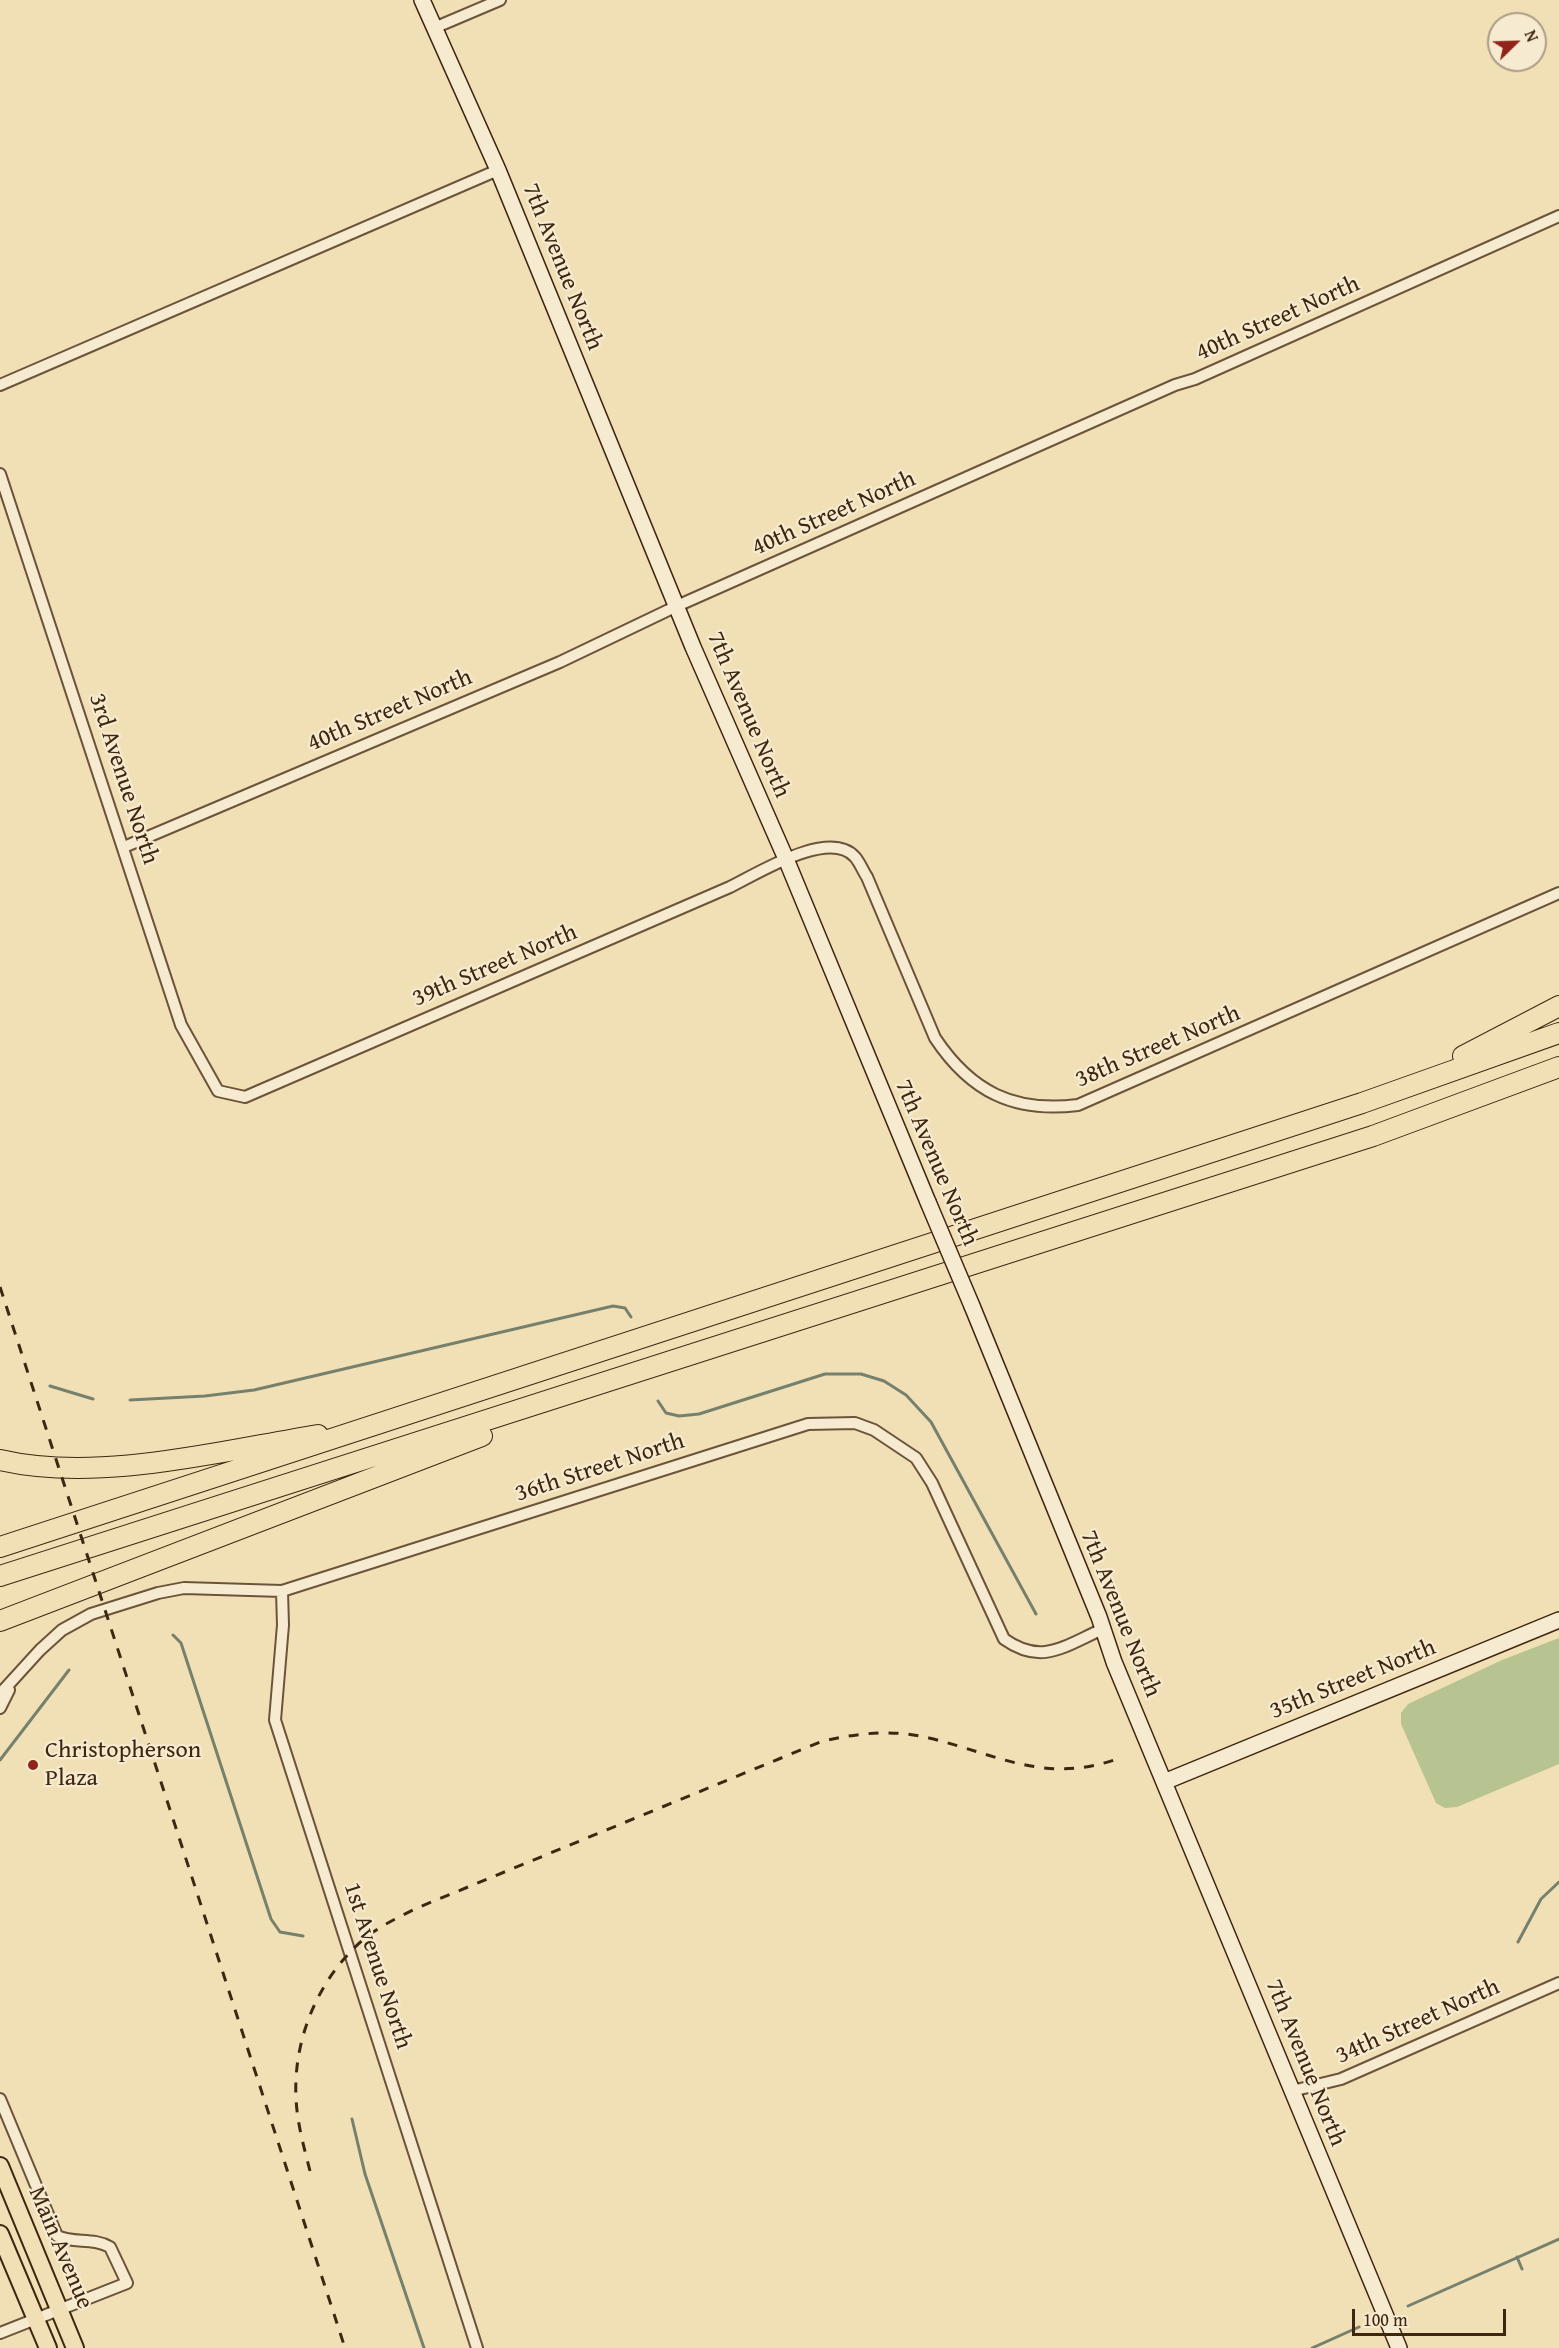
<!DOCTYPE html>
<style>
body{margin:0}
#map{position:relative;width:1559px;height:2348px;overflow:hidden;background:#f1e0b6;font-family:"Gentium Book Plus",serif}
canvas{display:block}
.north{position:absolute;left:1487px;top:12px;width:60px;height:60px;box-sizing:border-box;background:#f6ebd0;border:2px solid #ad9c84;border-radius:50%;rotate:67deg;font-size:16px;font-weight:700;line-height:24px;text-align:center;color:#3f2611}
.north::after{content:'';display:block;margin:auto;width:21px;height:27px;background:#8f2418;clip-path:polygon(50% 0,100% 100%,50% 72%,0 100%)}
.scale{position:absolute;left:1352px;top:2309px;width:154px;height:27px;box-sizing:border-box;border:3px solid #3f2611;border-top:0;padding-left:8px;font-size:18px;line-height:21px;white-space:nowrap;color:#3f2611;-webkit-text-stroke:4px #f6ebd0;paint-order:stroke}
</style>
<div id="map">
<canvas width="1559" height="2348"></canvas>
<div class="north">N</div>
<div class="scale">100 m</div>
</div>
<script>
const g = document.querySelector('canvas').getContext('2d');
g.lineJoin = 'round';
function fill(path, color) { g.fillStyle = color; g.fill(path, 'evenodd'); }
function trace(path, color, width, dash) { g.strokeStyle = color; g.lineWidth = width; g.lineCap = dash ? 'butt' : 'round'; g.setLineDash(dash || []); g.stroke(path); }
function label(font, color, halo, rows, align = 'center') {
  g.font = font + ' "Gentium Book Plus",serif'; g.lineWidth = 4.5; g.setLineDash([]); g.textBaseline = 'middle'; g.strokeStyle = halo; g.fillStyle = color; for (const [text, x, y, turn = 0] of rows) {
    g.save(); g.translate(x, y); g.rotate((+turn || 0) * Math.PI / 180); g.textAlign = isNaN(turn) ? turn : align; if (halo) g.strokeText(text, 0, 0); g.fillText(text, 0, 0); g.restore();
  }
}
fill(new Path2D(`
 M 1559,1638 L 1559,1764 L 1457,1807 L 1445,1808 L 1436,1803 L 1401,1724 L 1401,1713 L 1408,1704 L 1502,1660 Z`), '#b7c391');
trace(new Path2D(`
 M 50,1386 L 93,1399
 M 130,1400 L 205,1396 L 254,1390 L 613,1306 L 625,1308 L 631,1317
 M 658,1401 L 666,1413 L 679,1416 L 699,1414 L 825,1374 L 861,1374 L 884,1381 L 906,1395 L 931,1422 L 1036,1614
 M 173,1635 L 181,1643 L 271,1919 L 280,1932 L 303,1936
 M 0,1760 L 69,1670
 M 1518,1942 L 1541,1899 L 1559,1882
 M 352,2119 L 365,2174 L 424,2348
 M 1517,2257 L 1522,2269
 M 1408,2306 L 1559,2239
 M 1312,2348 L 1359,2327`), '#76816d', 3);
const street = new Path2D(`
 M 434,28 L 500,0
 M 0,385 L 498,170
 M 0,474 L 181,1025 L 218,1091 L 245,1097 L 730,887 C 757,874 829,828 855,857 C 860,863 863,871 867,877 L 935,1038 C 971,1092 1014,1113 1078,1105 L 1559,893
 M 124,847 L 560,662 L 677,606 L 1175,385 L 1195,379 L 1559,216
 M 282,1591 L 283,1625 L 275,1720 L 477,2348
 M 0,1694 L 40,1650 L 62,1630 L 91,1614 L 158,1593 L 184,1588 L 282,1591 L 808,1424 L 855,1423 L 874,1430 L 916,1458 L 932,1483 L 1004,1639 C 1042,1666 1064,1646 1103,1629
 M 0,1708 L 9,1690
 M 1292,2091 L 1341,2079 L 1559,1983
 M 0,2099 L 57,2236 C 75,2244 92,2237 110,2247 L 127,2283 L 0,2333`);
const secondary = new Path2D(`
 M 422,0 L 498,170 L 693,647 L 786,859 L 928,1202
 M 972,1306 L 1099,1617 L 1114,1662 L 1399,2348
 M 1164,1782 L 1559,1620`);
const primary = new Path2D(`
 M 0,2166 L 75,2348
 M 0,2234 L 48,2348`);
const highway = new Path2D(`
 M 1463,1056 L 1559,1006
 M 0,1460 C 98,1483 220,1451 318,1435
 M 0,1547 L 1362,1103 L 1559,1033
 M 0,1576 L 1373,1136 L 1559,1067
 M 0,1621 L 482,1436`);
trace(street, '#6c543a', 14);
trace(secondary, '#3f2611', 18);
trace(primary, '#3f2611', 20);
trace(highway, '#3f2611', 22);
trace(street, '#f6ebd0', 10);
trace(secondary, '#f6ebd0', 15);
trace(primary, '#f1e0b6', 16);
trace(highway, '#f1e0b6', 20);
trace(new Path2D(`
 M 0,1287 L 345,2348
 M 310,2171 C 304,2147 297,2123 296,2098 C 293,2038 319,1977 365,1938 C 380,1926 399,1917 417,1908 L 820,1742 C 856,1733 892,1729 929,1738 C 1000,1755 1045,1785 1120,1758`), '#3f2611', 3, [10, 10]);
const secondaryBridge = new Path2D(`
 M 928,1202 L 972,1306`);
trace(secondaryBridge, '#3f2611', 18, []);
trace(secondaryBridge, '#f6ebd0', 15);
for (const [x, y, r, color] of [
 [33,1765,6,"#8f2418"]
]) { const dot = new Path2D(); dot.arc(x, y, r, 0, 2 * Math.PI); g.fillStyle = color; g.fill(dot); trace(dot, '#f6ebd0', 2); }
label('24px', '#3f2611', '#f6ebd0', [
 ["7th Avenue North",562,267,68],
 ["40th Street North",1278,319,-24],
 ["40th Street North",834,514,-24],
 ["40th Street North",390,711,-23],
 ["7th Avenue North",748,715,67],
 ["3rd Avenue North",123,779,72],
 ["39th Street North",495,966,-23],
 ["38th Street North",1158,1047,-23],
 ["7th Avenue North",936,1163,67],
 ["36th Street North",600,1468,-18],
 ["7th Avenue North",1120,1614,68],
 ["35th Street North",1353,1680,-22],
 ["1st Avenue North",377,1966,72],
 ["34th Street North",1418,2022,-24],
 ["7th Avenue North",1305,2063,68],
 ["Main Avenue",60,2248,67]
]);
label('24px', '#3f2611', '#f6ebd0', [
 ["Christopherson",45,1751],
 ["Plaza",45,1779]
], 'left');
</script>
